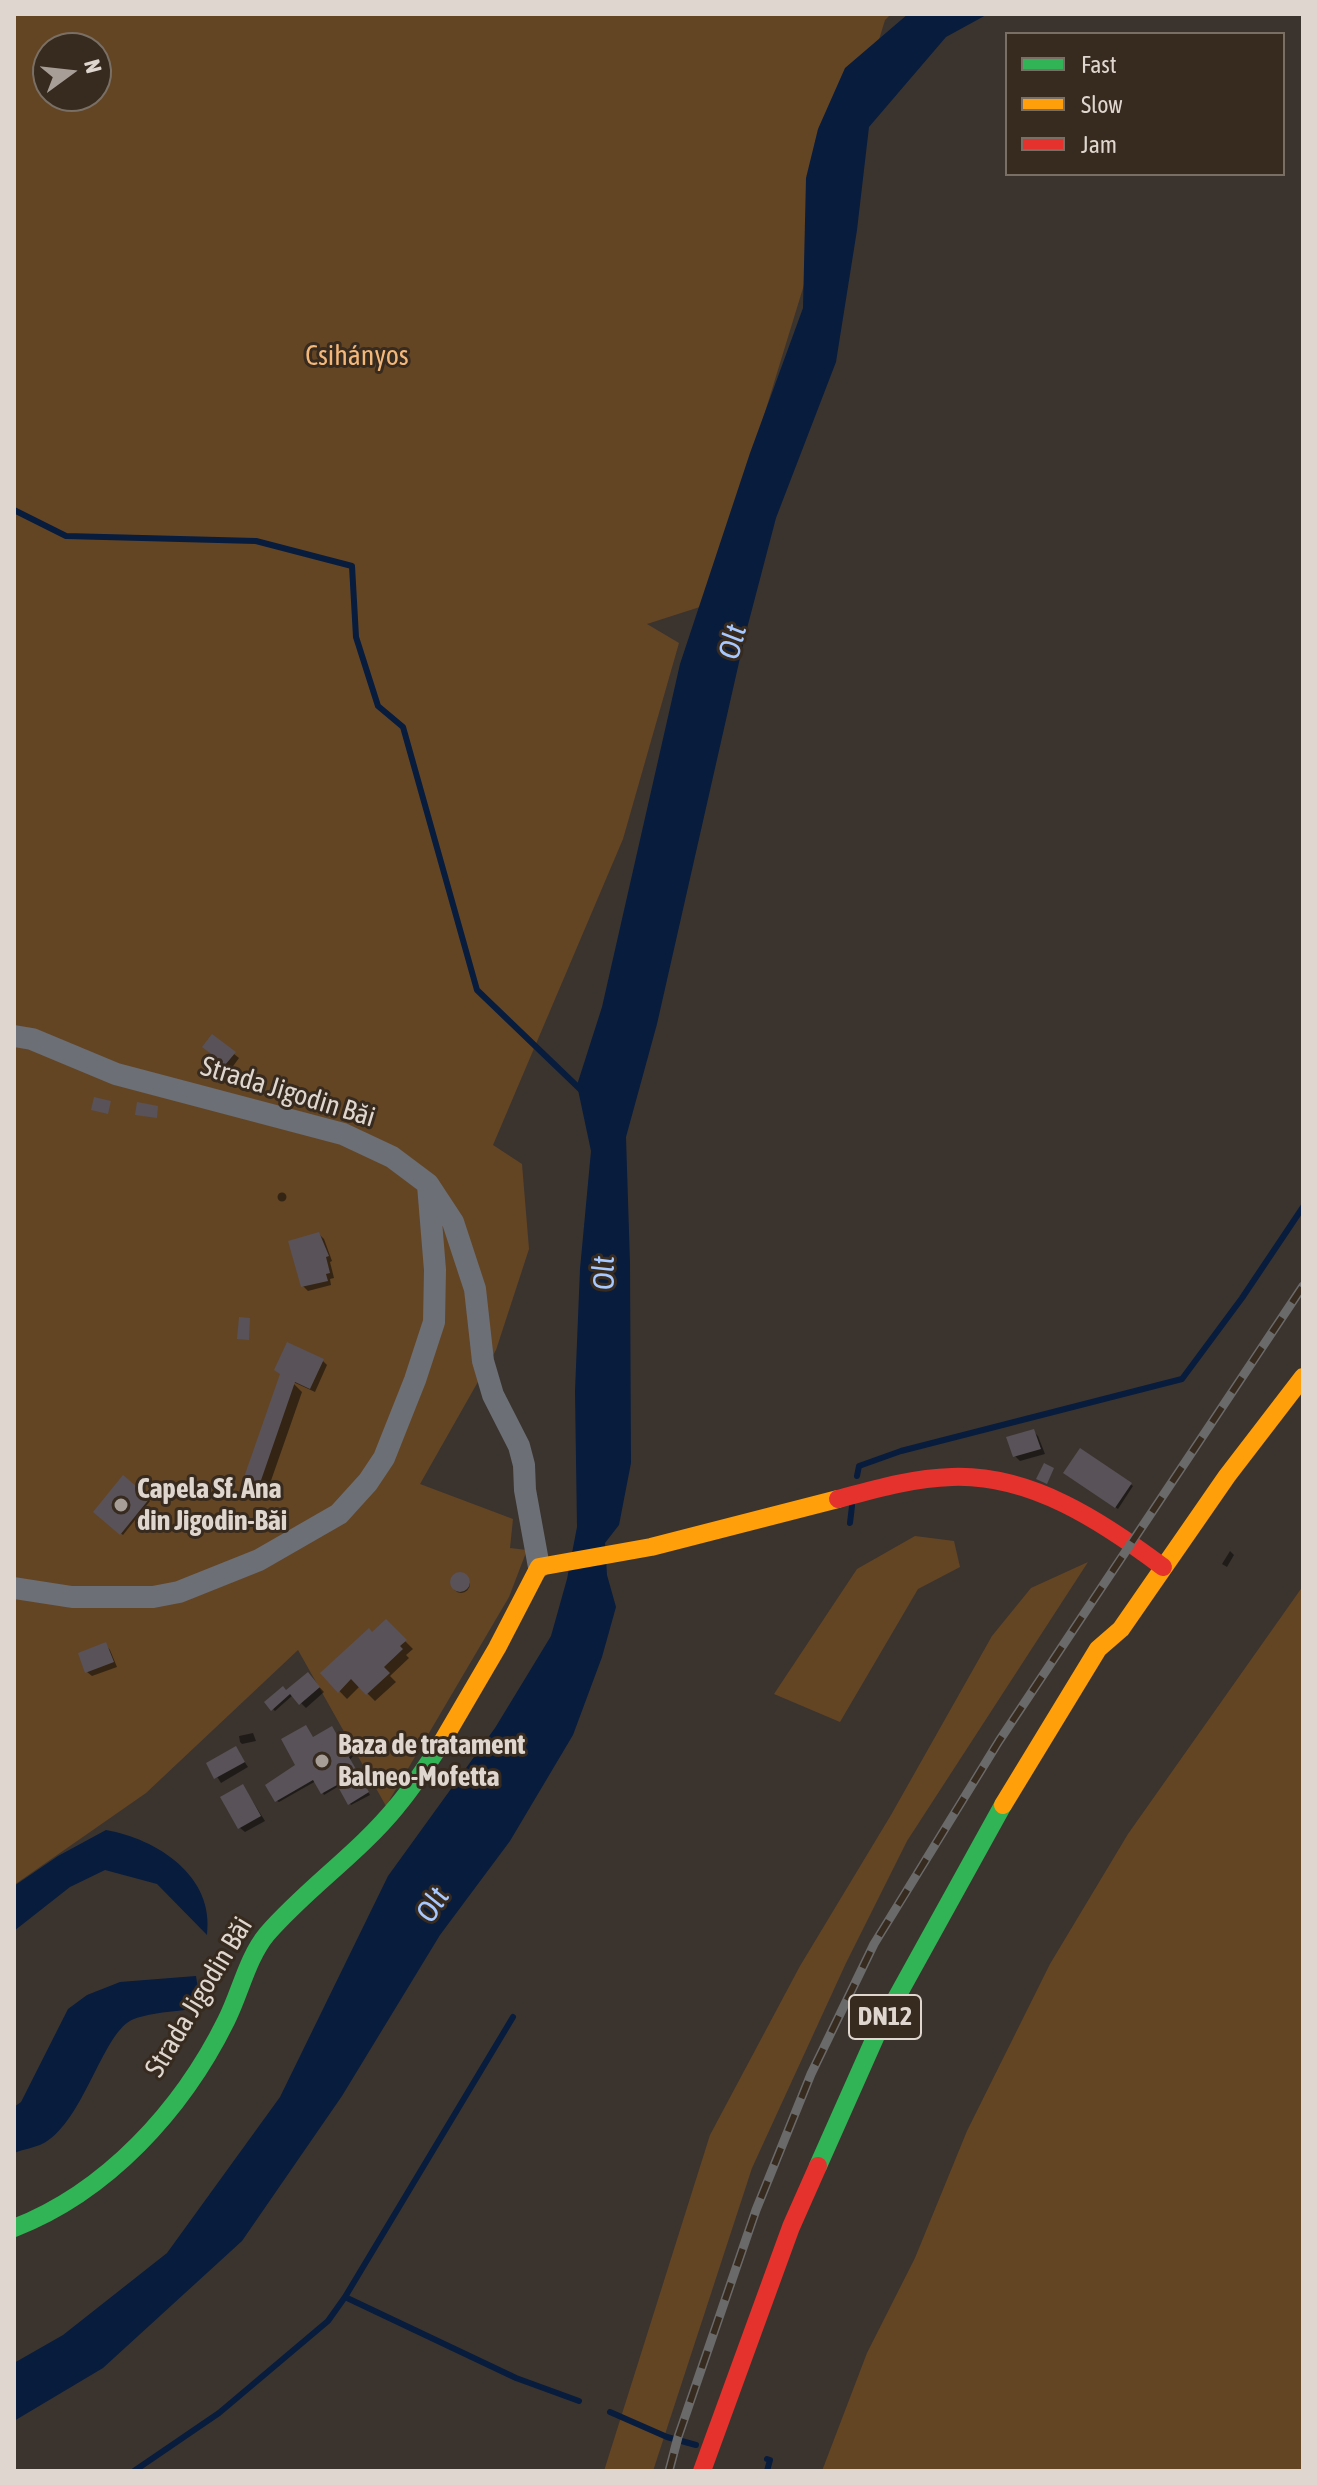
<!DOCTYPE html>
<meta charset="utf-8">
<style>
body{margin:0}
#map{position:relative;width:1317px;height:2485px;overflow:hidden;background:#3b342e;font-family:"Asap Condensed",sans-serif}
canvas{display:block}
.frame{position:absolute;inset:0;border:16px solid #dfd7cf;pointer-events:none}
.legend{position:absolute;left:1005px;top:32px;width:280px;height:144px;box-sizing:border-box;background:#372a1e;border:2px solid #7a6f65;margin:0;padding:10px 14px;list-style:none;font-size:24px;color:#dfd7cf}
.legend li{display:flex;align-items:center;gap:16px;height:40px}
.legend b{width:40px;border:2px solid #7a6f65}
.north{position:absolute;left:32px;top:32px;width:80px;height:80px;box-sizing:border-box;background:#372a1e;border:2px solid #7a6f65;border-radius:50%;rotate:75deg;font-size:22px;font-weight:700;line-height:32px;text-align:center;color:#dfd7cf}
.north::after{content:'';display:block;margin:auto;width:28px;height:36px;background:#a69e97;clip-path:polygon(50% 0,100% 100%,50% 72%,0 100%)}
</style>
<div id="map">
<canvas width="1317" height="2485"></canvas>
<div class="frame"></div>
<ul class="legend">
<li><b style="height:10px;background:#30b455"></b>Fast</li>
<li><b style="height:10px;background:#ff9f0a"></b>Slow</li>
<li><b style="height:10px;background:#e5322d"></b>Jam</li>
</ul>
<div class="north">N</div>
</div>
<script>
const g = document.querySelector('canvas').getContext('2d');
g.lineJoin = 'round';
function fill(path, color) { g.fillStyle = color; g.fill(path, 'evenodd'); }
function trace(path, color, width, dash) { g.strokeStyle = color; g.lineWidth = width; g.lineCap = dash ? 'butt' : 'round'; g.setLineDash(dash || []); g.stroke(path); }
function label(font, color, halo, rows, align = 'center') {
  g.font = font + ' "Asap Condensed",sans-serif'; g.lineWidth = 6; g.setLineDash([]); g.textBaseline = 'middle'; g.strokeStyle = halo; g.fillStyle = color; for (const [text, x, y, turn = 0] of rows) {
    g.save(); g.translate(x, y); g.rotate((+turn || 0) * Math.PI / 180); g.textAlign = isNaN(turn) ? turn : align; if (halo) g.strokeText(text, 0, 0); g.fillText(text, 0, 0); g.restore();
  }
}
fill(new Path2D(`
 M 14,14 L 891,14 L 885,20 L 706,605 L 647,624 L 679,643 L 623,839 L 493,1145 L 522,1164 L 529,1249 L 496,1350 L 420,1484 L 513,1519 L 510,1548 L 527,1550 L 509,1597 L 386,1806 L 298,1650 L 146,1793 L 14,1885 ZM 48,48 L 96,48 L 96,96 L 48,96 Z
 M 915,1536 L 954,1541 L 960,1567 L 918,1589 L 840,1722 L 774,1694 L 857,1569 Z
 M 1088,1562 L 907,1841 L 846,1963 L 752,2168 L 653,2471 L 604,2471 L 710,2135 L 800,1966 L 891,1815 L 992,1636 L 1031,1588 Z
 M 1303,1586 L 1303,2471 L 822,2471 L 867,2353 L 915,2258 L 967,2131 L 1050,1964 L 1128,1834 Z`), '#634524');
fill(new Path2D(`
 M 908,14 L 988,14 L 946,37 L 869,127 L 857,230 L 836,362 L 776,518 L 745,636 L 657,1024 L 626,1137 L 630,1263 L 631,1463 L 619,1525 L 605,1543 L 607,1575 L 616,1607 L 602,1657 L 573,1735 L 510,1841 L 440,1935 L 342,2096 L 242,2241 L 103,2368 L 14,2421 L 14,2363 L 63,2335 L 167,2253 L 280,2097 L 388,1876 L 495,1728 L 551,1636 L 567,1579 L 577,1527 L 575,1391 L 580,1269 L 591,1151 L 577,1085 L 602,1007 L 680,664 L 750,453 L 803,308 L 806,178 L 818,129 L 845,68 Z
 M 106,1830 C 157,1839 215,1876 207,1935 L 157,1884 L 105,1870 L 70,1887 L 14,1931 L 14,1886 L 58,1856 Z
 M 196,1976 L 201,2008 C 182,2011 152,2012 134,2019 C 103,2030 85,2120 44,2143 C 35,2148 23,2149 14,2153 L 14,2107 L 21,2102 L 68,2009 L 87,1995 L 120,1982 Z`), '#081c3d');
fill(new Path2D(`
 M 209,1052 L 234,1054 L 239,1058 L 231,1069 Z
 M277.5 1197a4.5 4.5 0 1 1 9 0a4.5 4.5 0 1 1-9 0Z
 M 319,1234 L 324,1239 L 332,1261 L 330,1262 L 334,1278 L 330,1279 L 331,1285 L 308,1291 L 303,1286 Z
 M 323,1361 L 327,1365 L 315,1392 L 291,1381 L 302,1392 L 266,1495 L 252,1490 L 244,1482 L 282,1375 Z
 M 1033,1431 L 1038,1436 L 1045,1454 L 1020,1461 L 1015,1456 Z
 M 1080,1451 L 1133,1486 L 1118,1509 L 1067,1475 Z
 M 123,1477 L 150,1501 L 123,1535 L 95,1512 Z
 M 1230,1551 L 1234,1555 L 1227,1567 L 1222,1564 Z
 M452 1584a9 9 0 1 1 18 0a9 9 0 1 1-18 0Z
 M 386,1622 L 413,1649 L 406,1655 L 409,1658 L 390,1676 L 396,1682 L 375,1701 L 360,1686 L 347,1699 L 322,1673 Z
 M 106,1645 L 110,1650 L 117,1667 L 92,1676 L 87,1672 Z
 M 307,1674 L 324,1692 L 306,1708 L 293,1695 L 275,1711 L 266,1702 L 286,1693 Z
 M 253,1733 L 256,1741 L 242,1744 L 240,1742 L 239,1736 Z
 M 313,1739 L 350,1745 L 354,1755 L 350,1760 L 370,1795 L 351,1805 L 339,1786 L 324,1795 L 316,1781 L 279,1802 L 277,1801 Z
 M 236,1749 L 248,1767 L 221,1783 L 209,1764 Z
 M 243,1786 L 265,1821 L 245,1832 L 240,1828 Z`), '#0007');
trace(new Path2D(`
 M 14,510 L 66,536 L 256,541 L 352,566 L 356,637 L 378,706 L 403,727 L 477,990 L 580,1089
 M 857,1476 L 859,1466 L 901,1451 L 1182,1379 L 1242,1298 L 1303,1207
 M 850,1523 L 852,1506
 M 345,2297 L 516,2378 L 579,2401
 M 610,2412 L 667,2437 L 696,2445
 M 134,2471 L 219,2413 L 328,2321 L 345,2297 L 513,2017
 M 767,2471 L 770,2460 L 767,2459`), '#081c3d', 6);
fill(new Path2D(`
 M 212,1034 L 236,1052 L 225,1065 L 202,1047 Z
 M 94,1097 L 111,1101 L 108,1114 L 91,1110 Z
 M 137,1102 L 158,1106 L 157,1118 L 135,1115 Z
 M 319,1232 L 329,1256 L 326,1257 L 330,1273 L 326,1274 L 328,1281 L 301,1287 L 288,1241 Z
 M 239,1317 L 250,1318 L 249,1340 L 237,1339 Z
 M 287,1342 L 324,1359 L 310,1389 L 295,1382 L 258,1489 L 242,1483 L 280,1374 L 274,1370 Z
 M 1034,1429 L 1041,1449 L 1013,1457 L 1006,1437 Z
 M 1080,1448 L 1132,1483 L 1115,1508 L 1063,1473 Z
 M 1044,1463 L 1054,1468 L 1047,1484 L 1036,1479 Z
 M 123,1475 L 150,1498 L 120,1535 L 93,1512 Z
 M450 1582a10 10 0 1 1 20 0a10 10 0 1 1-20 0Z
 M 386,1619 L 407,1640 L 400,1646 L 403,1649 L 384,1667 L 390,1673 L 366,1695 L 351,1679 L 338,1693 L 320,1673 L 369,1628 L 372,1632 Z
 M 106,1642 L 114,1662 L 85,1673 L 78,1653 Z
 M 308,1672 L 320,1687 L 299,1705 L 290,1694 L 271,1711 L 264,1702 L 283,1686 L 286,1690 Z
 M 306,1725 L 313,1737 L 332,1726 L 341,1742 L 346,1741 L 352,1744 L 353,1752 L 349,1757 L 369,1792 L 348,1805 L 337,1785 L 321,1794 L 313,1780 L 275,1802 L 265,1785 L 295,1765 L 281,1739 Z
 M 236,1746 L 245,1762 L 214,1779 L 206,1763 Z
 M 243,1784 L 261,1816 L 238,1829 L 220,1797 Z`), '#595258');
trace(new Path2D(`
 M 14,1036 L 32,1039 L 116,1074 L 343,1134 L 392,1157 L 428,1184 L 453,1222 L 475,1289 L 483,1361 L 493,1395 L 519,1446 L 524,1465 L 525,1490 L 539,1567
 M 14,1588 L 72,1597 L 153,1597 L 179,1592 L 259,1560 L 339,1514 L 368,1482 L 384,1458 L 415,1380 L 434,1322 L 435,1270 L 428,1185`), '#6c6f76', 22);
trace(new Path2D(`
 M 818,2166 L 878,2031 L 1003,1805
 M 14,2228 C 107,2192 182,2110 226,2021 C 240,1994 247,1958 267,1934 C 307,1888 359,1853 397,1806 C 414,1786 428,1764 442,1742`), '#30b455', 18);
trace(new Path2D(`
 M 442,1742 L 497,1648 L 539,1567 L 651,1547 L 838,1499
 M 1003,1805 L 1098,1649 L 1121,1629 L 1227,1476 L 1303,1377`), '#ff9f0a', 18);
trace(new Path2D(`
 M 838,1499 C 875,1489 913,1478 952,1477 C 1031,1474 1103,1522 1163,1567
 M 702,2471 L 791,2227 L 818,2166`), '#e5322d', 18);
const rail = new Path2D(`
 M 669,2471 L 678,2437 L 756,2210 L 811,2074 L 874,1944 L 999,1741 L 1303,1286`);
trace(rail, '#6b6a6a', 9);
trace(rail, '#372a1e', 6, [18]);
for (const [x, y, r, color] of [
 [121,1505,8,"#a69e97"],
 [322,1761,8,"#a69e97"]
]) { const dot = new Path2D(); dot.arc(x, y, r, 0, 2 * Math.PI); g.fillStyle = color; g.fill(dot); trace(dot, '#372a1e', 3); }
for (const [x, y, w] of [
 [885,2017,72]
]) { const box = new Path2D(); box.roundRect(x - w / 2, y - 22, w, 44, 6); g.fillStyle = '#372a1e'; g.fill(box); trace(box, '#dfd7cf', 2); }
label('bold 26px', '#dfd7cf', null, [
 ["DN12",885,2017]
]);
label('28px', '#f3b779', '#372a1e', [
 ["Csihányos",357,356]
]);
label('28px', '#dfd7cf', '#372a1e', [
 ["Strada Jigodin Băi",288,1092,17],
 ["Strada Jigodin Băi",199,1997,-59]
]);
label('bold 28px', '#dfd7cf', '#372a1e', [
 ["Capela Sf. Ana",137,1489],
 ["din Jigodin-Băi",137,1521],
 ["Baza de tratament",338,1745],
 ["Balneo-Mofetta",338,1777]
], 'left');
label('italic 30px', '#a7c9ff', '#372a1e', [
 ["Olt",733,642,-75],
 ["Olt",605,1273,-90],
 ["Olt",433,1905,-57]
]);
</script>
